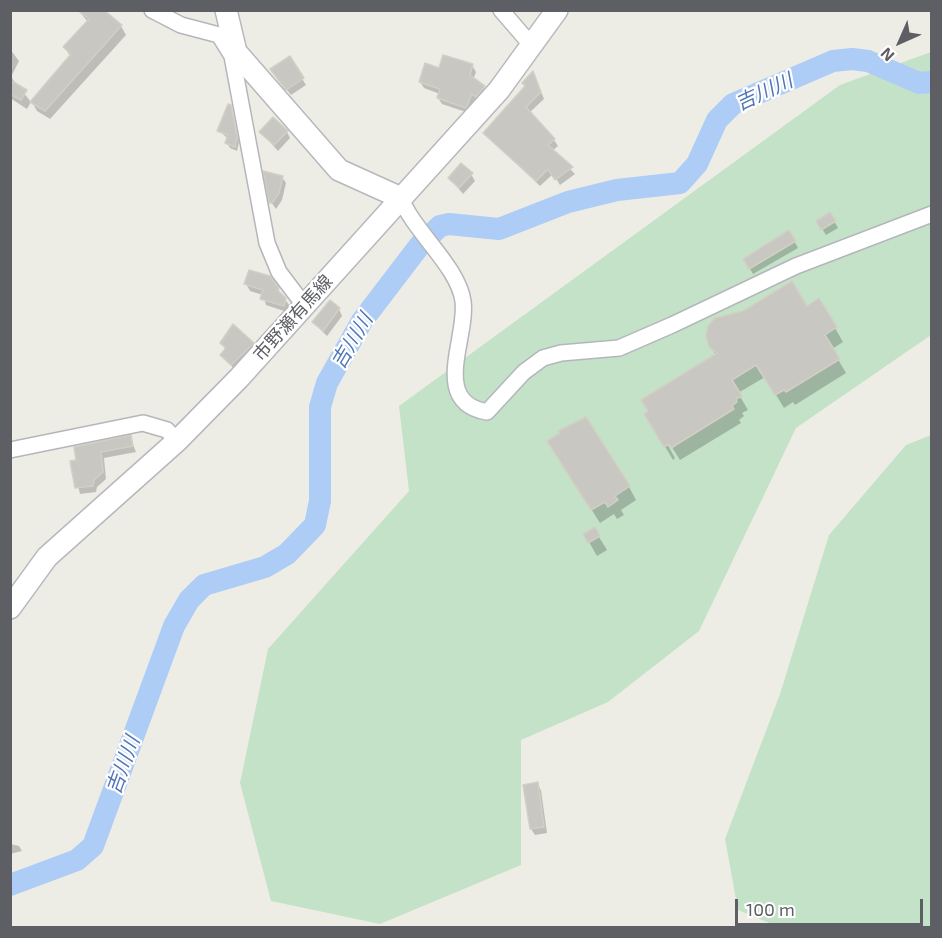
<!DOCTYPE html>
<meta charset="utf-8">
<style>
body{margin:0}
#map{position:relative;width:942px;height:938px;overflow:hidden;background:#eeede5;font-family:"Exo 2",sans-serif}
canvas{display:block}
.frame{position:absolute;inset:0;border:12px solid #5d5f64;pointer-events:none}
.north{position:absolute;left:870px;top:12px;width:60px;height:60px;-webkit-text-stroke:4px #fff;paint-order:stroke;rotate:225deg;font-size:16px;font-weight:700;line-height:24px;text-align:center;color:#5d5f64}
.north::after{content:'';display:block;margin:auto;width:21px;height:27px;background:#5d5f64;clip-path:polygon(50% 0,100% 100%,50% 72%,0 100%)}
.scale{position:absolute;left:735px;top:899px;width:188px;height:27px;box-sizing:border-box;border:3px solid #5d5f64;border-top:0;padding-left:8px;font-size:18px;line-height:21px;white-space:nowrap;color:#5d5f64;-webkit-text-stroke:4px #fff;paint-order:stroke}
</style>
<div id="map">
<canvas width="942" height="938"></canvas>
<div class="frame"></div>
<div class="north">N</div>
<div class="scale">100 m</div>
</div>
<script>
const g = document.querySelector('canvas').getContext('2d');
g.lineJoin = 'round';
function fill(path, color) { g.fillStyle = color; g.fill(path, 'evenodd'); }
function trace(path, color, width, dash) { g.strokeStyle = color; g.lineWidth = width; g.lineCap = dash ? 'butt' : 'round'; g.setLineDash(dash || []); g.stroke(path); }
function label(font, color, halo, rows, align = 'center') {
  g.font = font + ' "Exo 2","Noto Sans JP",sans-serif'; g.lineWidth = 4.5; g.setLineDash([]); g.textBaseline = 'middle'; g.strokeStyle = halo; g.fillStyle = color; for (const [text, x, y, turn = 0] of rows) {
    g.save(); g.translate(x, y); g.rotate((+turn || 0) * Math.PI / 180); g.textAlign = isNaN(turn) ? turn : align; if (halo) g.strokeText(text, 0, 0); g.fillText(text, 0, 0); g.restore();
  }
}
fill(new Path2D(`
 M 931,52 L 931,335 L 796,428 L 699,631 L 608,702 L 521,740 L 521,865 L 380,924 L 271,901 L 240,783 L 268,649 L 409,491 L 399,406 L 840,85 Z
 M 931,435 L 931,927 L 779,927 L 738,910 L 725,839 L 780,694 L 829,535 L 906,445 Z`), '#c4e2c8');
fill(new Path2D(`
 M 78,10 L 100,10 L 121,26 L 126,35 L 50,119 L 37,111 L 32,102 L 70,56 L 65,48 L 88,22 Z
 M 10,49 L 19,61 L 11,77 L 31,102 L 27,109 L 10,98 Z
 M 289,58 L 306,85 L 291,95 L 275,75 Z
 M 472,65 L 476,72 L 473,80 L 488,93 L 480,102 L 476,99 L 469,113 L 442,104 L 438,98 L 440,94 L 424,88 L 420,82 L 440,70 Z
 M 536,79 L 544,99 L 529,113 L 554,140 L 558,146 L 552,151 L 575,174 L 560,185 L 553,174 L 540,186 L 484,133 Z
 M 230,107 L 239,142 L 237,151 L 230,148 L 227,143 L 228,139 L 219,130 Z
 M 261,132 L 287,132 L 290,138 L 278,151 Z
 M 471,174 L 475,181 L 463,194 L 450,178 Z
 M 282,177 L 286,183 L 282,200 L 276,209 L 271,202 Z
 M 830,214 L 838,228 L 826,235 L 818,222 Z
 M 789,232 L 798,248 L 753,274 L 745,260 Z
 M 246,284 L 278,289 L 289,305 L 287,312 L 266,305 L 263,295 L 250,291 Z
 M 819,300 L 843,342 L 832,349 L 846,373 L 795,405 L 793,402 L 784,408 L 765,377 L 738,393 L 748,410 L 742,413 L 744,416 L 739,420 L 741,423 L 680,460 L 668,441 L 666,442 L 675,458 L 673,460 L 646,414 L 716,356 L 711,346 L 807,308 Z
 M 339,309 L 342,316 L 327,336 L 313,322 Z
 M 222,343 L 253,344 L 256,350 L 235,370 L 222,355 L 225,349 Z
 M 130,437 L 136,452 L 104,458 L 106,479 L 97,487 L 96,492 L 80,494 L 72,462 Z
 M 557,455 L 629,487 L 636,500 L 621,510 L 624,515 L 617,519 L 614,514 L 600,523 Z
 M 594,529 L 607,550 L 597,556 L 585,535 Z
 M 537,784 L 541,790 L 547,833 L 535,835 L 531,829 Z
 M 10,844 L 19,846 L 22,851 L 10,854 Z`), '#0003');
trace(new Path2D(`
 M 10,885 L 77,860 L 93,846 L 174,626 L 189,600 L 204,585 L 265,567 L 287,554 L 315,525 L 320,501 L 320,407 L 327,383 L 362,321 L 420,245 L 440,226 L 449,224 L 499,229 L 568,202 L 617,190 L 680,183 L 697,164 L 717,120 L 733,104 L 833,61 L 852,59 L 868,61 L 919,83 L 932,82`), '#adccf6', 22);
const building = new Path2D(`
 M 77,10 L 104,10 L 122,25 L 45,111 L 30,102 L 71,54 L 63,47 L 89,19 Z
 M 443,55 L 473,64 L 470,75 L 485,86 L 476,97 L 472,94 L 466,108 L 437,98 L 440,89 L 419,82 L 425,63 L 439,68 Z
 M 290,56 L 304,78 L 286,90 L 270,69 Z
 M 533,71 L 541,92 L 526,107 L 555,139 L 548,145 L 573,167 L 555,180 L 548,169 L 536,181 L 483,133 L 525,86 L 522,83 Z
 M 10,80 L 27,90 L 21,100 L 10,94 Z
 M 228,104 L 231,105 L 237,136 L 235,147 L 225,143 L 228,135 L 217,131 Z
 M 273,117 L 288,131 L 274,145 L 259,132 Z
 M 461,163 L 473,173 L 459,188 L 448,178 Z
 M 263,171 L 283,176 L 279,193 L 272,203 L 269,203 Z
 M 830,212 L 836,221 L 821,230 L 816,221 Z
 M 789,230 L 796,241 L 749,269 L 743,259 Z
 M 249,270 L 270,276 L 279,288 L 278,291 L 286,298 L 284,306 L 260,299 L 263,290 L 244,284 Z
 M 792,281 L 807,306 L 819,298 L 837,327 L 825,335 L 840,359 L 786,392 L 784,390 L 775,395 L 756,365 L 732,380 L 742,396 L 736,399 L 737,402 L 732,406 L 734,409 L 671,448 L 669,444 L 664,447 L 644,414 L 648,411 L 641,400 L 717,353 L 709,347 L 706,336 L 708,326 L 715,318 L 743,311 Z
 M 330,300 L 340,308 L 323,331 L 312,322 Z
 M 233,324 L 254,343 L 231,365 L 220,355 L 226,348 L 220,343 Z
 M 586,417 L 630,486 L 615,496 L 618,500 L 608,507 L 605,502 L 591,510 L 547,441 L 560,433 L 558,431 Z
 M 131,435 L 133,446 L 101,452 L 103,472 L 94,480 L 93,486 L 75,488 L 70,461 L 76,460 L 74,447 Z
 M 595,527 L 600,536 L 588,543 L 583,534 Z
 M 538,782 L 544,827 L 530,829 L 523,785 Z`);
fill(building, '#c9c7c2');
trace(building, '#d2cfc4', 1.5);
const street = new Path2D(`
 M 152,10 L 181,25 L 219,35 L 232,56
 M 501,10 L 532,46
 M 236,52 L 232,56 L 267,243 L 279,272 L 304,305
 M 401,198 C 413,231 458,266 463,301 C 468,338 430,402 487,412 L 524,372 L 543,358 L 561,353 L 619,348 L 672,325 L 796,266 L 932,214
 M 10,450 L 143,423 L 167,430 L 177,441`);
const secondary = new Path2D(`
 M 226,10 L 236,52 L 339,170 L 401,198
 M 10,608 L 47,557 L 177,441 L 239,378 L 499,90 L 557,10`);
trace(street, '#b5b6bb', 18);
trace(secondary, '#b6b8bd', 24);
trace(street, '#fff', 15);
trace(secondary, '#fff', 21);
label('18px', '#5d5f64', '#fff', [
 ["市野瀬有馬線",293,318,-48]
]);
label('italic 20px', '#5276b7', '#fff', [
 ["吉川川",764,92,-25],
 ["吉川川",352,341,-59],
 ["吉川川",123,765,-70]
]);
</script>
